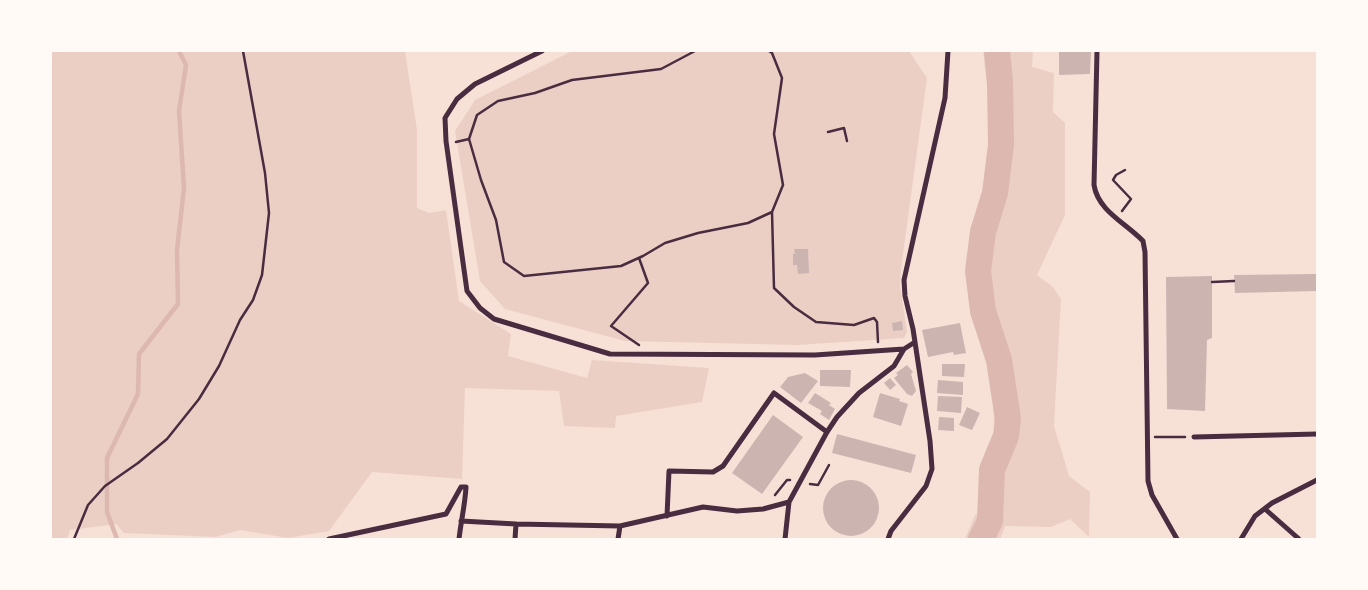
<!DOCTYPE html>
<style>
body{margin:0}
#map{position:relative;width:1368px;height:590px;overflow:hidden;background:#f7e1d7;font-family:"Sofia Sans Condensed",sans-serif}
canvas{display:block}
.frame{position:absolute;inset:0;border:52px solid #fffaf5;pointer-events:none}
</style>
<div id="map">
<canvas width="1368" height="590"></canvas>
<div class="frame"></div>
</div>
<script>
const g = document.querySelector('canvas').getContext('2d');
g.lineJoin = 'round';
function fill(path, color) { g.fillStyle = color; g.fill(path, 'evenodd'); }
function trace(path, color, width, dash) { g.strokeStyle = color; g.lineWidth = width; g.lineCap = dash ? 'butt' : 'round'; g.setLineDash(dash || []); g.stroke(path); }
fill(new Path2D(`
 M 51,51 L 405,51 L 417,130 L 417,208 L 429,213 L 446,210 L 459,301 L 511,334 L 508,356 L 587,378 L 592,360 L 709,368 L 702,402 L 616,416 L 615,428 L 564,426 L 559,391 L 465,388 L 462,479 L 372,472 L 329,531 L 288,538 L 240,530 L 216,537 L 124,533 L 116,524 L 70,530 L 67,539 L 51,539 Z
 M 572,51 L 909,51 L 927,78 L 901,269 L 900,285 L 907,332 L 904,338 L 797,345 L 625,341 L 505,309 L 480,281 L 455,131 L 475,100 Z
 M 983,51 L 1033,51 L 1032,67 L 1054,73 L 1053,112 L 1065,123 L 1065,215 L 1037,275 L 1053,287 L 1061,299 L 1054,426 L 1069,476 L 1090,492 L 1089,537 L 1070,519 L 1051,527 L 1005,526 L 1000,539 L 965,539 L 975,515 L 997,508 L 999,485 L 995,483 L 993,378 L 973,308 L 970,280 L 995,155 Z`), '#ebcfc5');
trace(new Path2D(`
 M 117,539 L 107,512 L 107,458 L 138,394 L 139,354 L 178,304 L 177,250 L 184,188 L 179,111 L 186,65 L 179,51`), '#dcb8b0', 4.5);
trace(new Path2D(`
 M 981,539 L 990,521 L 992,470 L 1006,436 L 1008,419 L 999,360 L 983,311 L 978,271 L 983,232 L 995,193 L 1001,145 L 1000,82 L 997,51`), '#dcb8b0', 26);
fill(new Path2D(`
 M 1059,51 L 1091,51 L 1090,74 L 1059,75 Z
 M 794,249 L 808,249 L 809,273 L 798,274 L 797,265 L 793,265 L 793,254 L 795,254 Z
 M 1317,274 L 1317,291 L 1235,293 L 1234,275 Z
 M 1212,276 L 1212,338 L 1207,340 L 1205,411 L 1167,409 L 1166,277 Z
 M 902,321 L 903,330 L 893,331 L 892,323 Z
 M 960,323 L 966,353 L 954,355 L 953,352 L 928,357 L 922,330 Z
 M 942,364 L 965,364 L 964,377 L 942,376 Z
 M 907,365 L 913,372 L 911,374 L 916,391 L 912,396 L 907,394 L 894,378 L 898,375 L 896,373 Z
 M 820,370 L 851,370 L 850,387 L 820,386 Z
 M 805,373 L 818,381 L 801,403 L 780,387 L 788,377 Z
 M 890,378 L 896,385 L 890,390 L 884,383 Z
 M 938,380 L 963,382 L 963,395 L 937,393 Z
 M 815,393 L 831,403 L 829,405 L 835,409 L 829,420 L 820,414 L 822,411 L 808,403 Z
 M 880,393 L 900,399 L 899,401 L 908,404 L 901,426 L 873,417 Z
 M 938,396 L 962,397 L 961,413 L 937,411 Z
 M 967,407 L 980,413 L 972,430 L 959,425 Z
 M 773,415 L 803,437 L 762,494 L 732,473 Z
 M 939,417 L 954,418 L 954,431 L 938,430 Z
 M 837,434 L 916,455 L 911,473 L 832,453 Z
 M823 508a28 28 0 1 1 56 0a28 28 0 1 1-56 0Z`), '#ccb4b1');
trace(new Path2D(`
 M 695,51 L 661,69 L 572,80 L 535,93 L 498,101 L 477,115 L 469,139 L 481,180 L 496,220 L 504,262 L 524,276 L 621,266 L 643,256 L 665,243 L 698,233 L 748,223 L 772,212 L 783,185 L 774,134 L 782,78 L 772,53 L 769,51
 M 828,132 L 844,128 L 847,141
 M 456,142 L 469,139
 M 1122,211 L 1131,199 L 1113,180 L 1116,175 L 1125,170
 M 772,212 L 774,288 L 794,307 L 816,322 L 854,325 L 874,318 L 877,322 L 878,342
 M 639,258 L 648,283 L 611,326 L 639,345
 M 1212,282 L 1234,281
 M 1155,437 L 1185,437
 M 810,484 L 818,485 L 829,465
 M 775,495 L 787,480 L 790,480
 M 74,539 L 88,505 L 105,486 L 138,463 L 167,439 L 199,399 L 219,366 L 240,320 L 253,300 L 262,275 L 269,213 L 265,173 L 243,51`), '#4a2c40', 2.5);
trace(new Path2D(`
 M 542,51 L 475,84 L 457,99 L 445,118 L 446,141 L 467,291 L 480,308 L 494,319 L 610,354 L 815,355 L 904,349 L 915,342
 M 1097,51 L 1094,185 C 1098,211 1126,223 1143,241 L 1145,252 L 1148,481 L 1152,495 L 1177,539
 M 1194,437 L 1317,434
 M 1265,509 L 1299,539
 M 667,516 L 669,471 L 713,472 L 723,466 L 774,393 L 827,432
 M 461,521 L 516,524 L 620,526 L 703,507 L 737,511 L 763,509 L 789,502
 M 329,539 L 446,514 L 461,487 L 466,487 C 465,505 461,521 459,539
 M 515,539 L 516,524
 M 618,539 L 620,526
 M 785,539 L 789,502 L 827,432 L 837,417 L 859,393 L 894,366 L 904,349
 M 888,539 L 891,531 L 926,486 L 932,469 L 930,441 L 913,329 L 905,296 L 904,280 L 945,98 L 948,51
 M 1241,539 L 1255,516 L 1272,503 L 1317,480`), '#4a2c40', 5);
</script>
